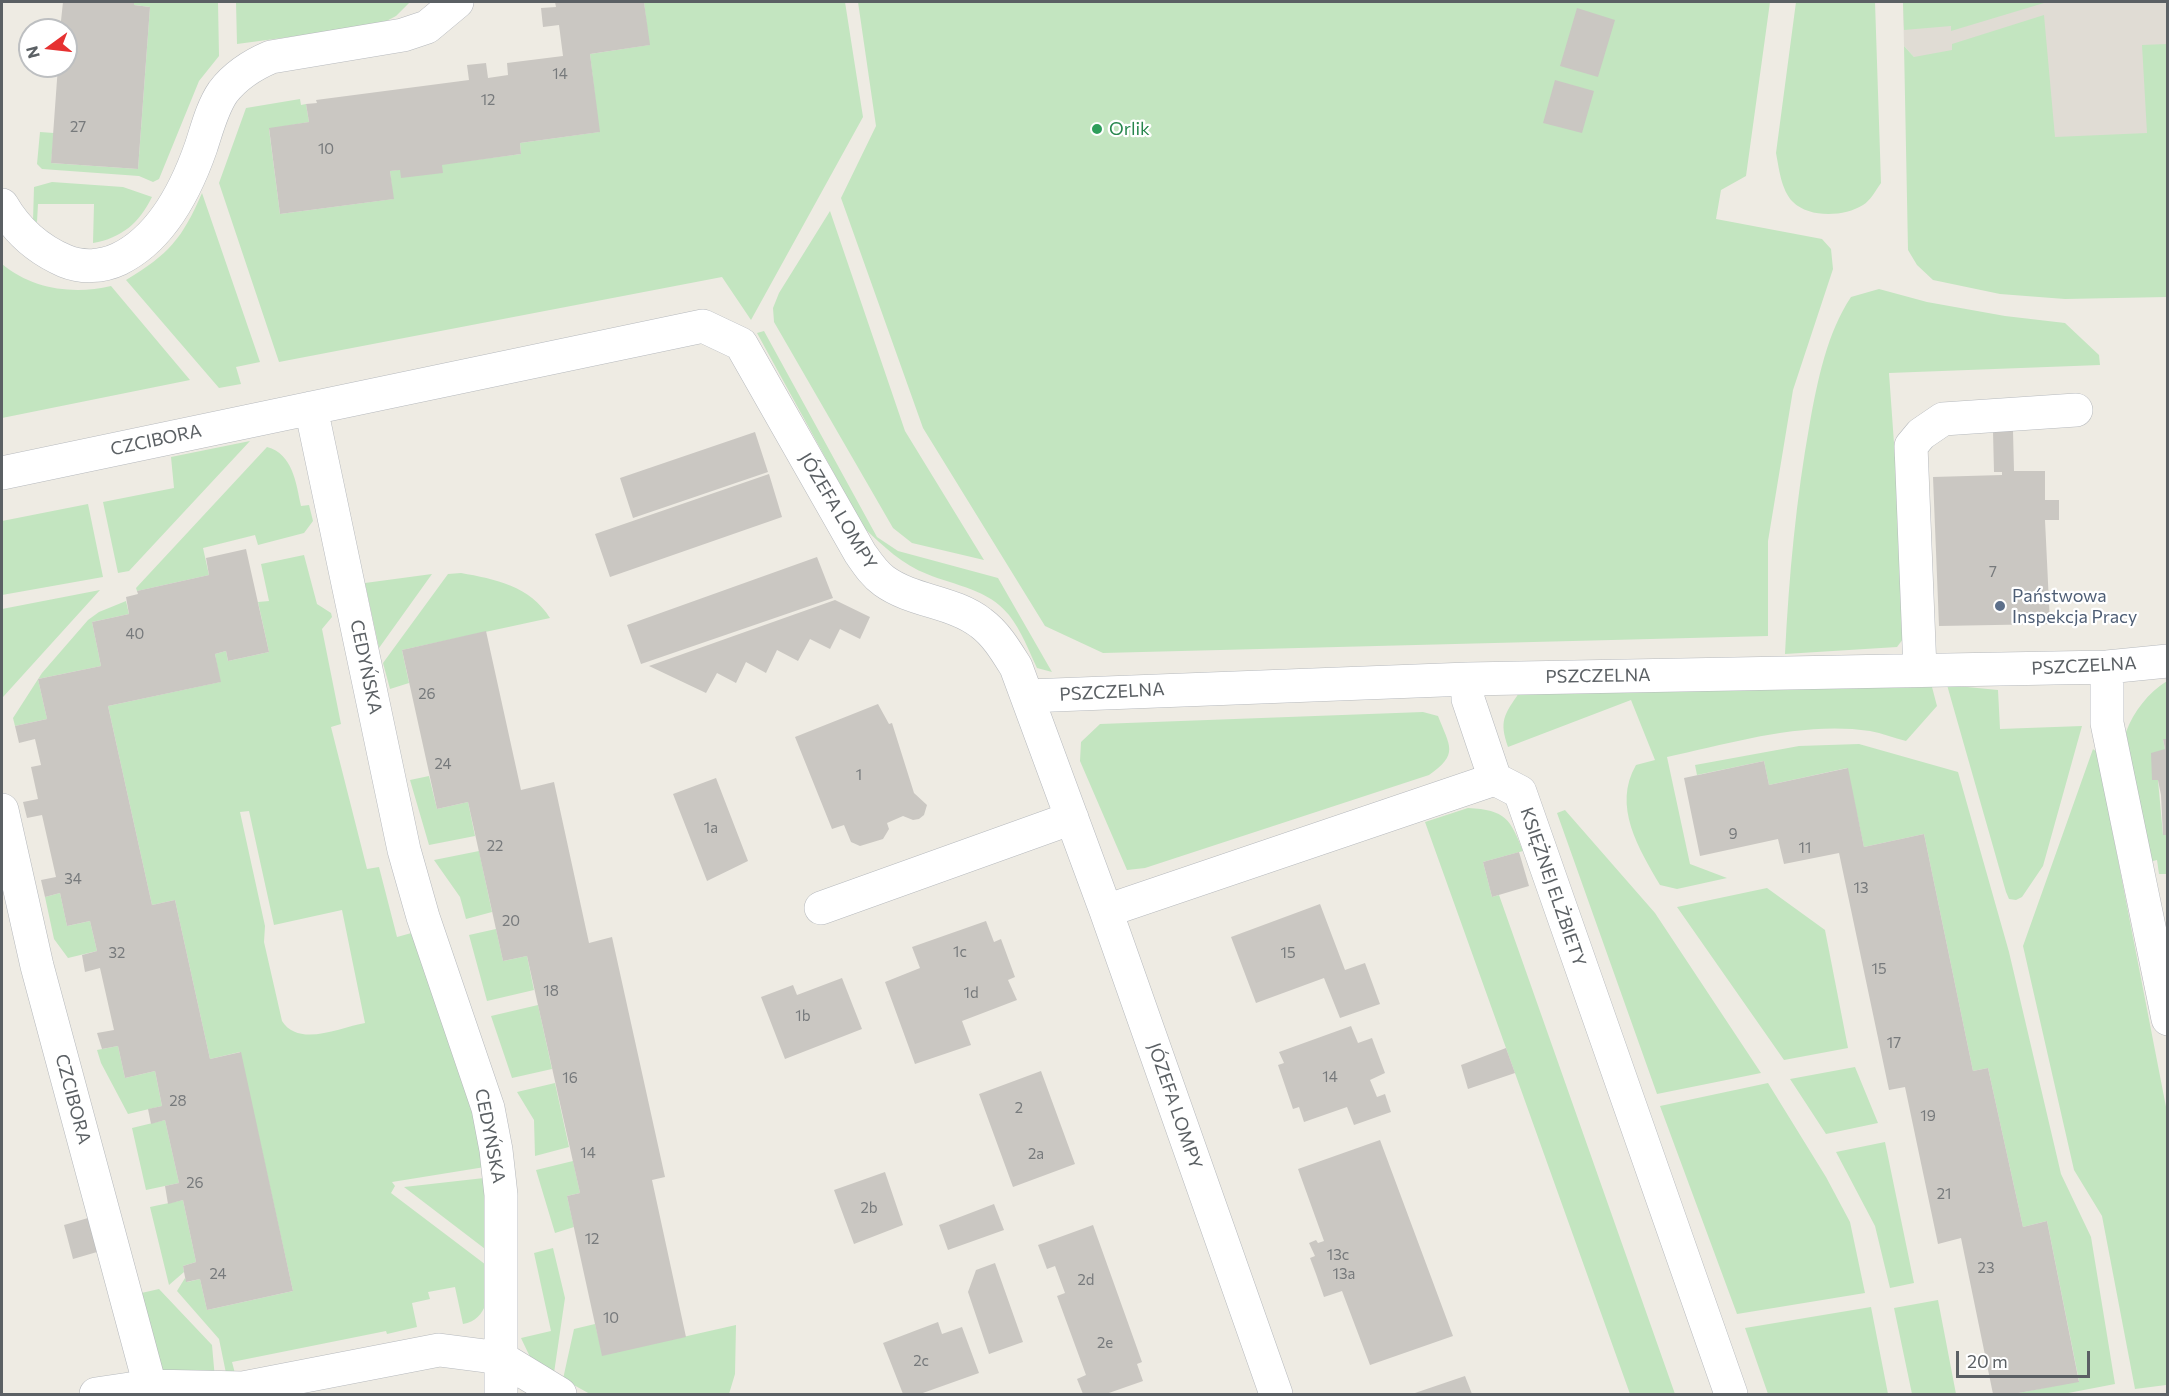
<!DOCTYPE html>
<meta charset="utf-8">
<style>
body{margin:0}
#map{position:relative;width:2169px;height:1396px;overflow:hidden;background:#eeebe3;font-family:Commissioner,sans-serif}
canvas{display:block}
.frame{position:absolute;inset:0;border:3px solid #5b6064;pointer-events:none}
.north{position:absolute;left:18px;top:18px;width:60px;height:60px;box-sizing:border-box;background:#fff;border:2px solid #bdbfc1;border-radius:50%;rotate:255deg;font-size:16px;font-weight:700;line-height:24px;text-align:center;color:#5b6064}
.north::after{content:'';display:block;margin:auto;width:21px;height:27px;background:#e63131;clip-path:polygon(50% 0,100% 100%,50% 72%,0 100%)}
.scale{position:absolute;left:1956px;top:1351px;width:134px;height:27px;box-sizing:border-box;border:3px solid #5b6064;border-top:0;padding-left:8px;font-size:18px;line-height:21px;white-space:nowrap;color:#5b6064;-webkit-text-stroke:4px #fff;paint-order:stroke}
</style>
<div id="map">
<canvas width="2169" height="1396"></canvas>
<div class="frame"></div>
<div class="north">N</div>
<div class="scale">20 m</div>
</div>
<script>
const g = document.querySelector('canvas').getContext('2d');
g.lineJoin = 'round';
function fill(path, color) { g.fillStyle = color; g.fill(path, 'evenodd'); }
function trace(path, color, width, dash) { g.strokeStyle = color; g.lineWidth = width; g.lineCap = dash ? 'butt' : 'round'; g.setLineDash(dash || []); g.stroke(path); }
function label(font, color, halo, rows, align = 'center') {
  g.font = font + ' Commissioner,sans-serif'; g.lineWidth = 4.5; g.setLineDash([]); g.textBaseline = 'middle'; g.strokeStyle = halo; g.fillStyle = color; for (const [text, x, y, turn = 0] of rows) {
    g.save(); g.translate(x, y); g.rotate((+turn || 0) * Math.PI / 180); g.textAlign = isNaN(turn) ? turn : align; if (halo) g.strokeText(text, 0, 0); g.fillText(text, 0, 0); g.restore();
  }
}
fill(new Path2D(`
 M 1903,2 L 2167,2 L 2167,269 L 1914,57 L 1904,46 Z`), '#e0dcd4');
fill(new Path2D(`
 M 134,2 L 218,2 L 219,56 L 199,81 L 159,179 L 153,182 L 139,176 L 42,169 L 37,164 L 40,132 L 54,133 L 51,163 L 138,169 L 150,7 L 134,5 Z
 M 236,2 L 410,2 L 396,16 L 379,25 L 237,44 Z
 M 644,2 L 845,2 L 863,117 L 751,320 L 722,277 L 279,362 L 219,183 L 246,108 L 300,99 L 301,105 L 306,104 L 309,122 L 269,129 L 280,214 L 393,199 L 390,171 L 521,154 L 520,143 L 599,132 L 590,54 L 649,45 Z
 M 858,2 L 1770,2 L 1746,176 L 1721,190 L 1716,219 L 1822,239 L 1831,249 L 1833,269 L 1793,390 L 1768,541 L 1768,636 L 1103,653 L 1045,626 L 923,428 L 841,198 L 876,126 Z
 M 1796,2 L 1875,2 L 1881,183 C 1876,190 1870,201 1863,205 C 1844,217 1809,218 1793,202 C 1781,190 1779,168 1776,153 Z
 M 1903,2 L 2043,2 L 2044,3 L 1951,31 L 1951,26 L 1904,30 Z
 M 2044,15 L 2055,137 L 2147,133 L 2142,45 L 2167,44 L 2167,297 L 2065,299 L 2000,294 L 1933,280 L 1917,265 L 1908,250 L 1904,46 L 1914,57 L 1952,50 L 1952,44 Z
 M 52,182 L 123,187 L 152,197 C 139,223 122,238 93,243 L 94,204 L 38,204 L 37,222 L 33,221 L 34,187 Z
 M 202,193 L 260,362 L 236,367 L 241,384 L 219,388 L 126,280 C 169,254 182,239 202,193 Z
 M 830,211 L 905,431 L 984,560 L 912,543 L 893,528 L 774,322 L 773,308 L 779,293 Z
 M 2,264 C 32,289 73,295 111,286 L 190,380 L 2,418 Z
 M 1879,289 L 1927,302 L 2005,316 L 2065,323 L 2099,355 L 2100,365 L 1889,373 L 1907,626 L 1903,639 L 1897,647 L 1785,654 C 1789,576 1796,499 1810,422 C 1818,379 1827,333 1851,297 Z
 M 764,331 L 877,537 L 898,551 L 998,578 L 1052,672 L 1037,668 C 1029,651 1021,630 1009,615 C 988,589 956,586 927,574 C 903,565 883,546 864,528 L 757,333 Z
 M 250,441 L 129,571 L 118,573 L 103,502 L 174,488 L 171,457 Z
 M 267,447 C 293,454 296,483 301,506 L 309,505 L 313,521 L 304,533 L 258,545 L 255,535 L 203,548 L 209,575 L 137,591 L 136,588 Z
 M 88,504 L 103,577 L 2,595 L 2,521 Z
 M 304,555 L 317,604 L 331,613 L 332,617 L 322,629 L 341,724 L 331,727 L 367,869 L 379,867 L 397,937 L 415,932 L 491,1166 L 392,1182 L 395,1186 L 391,1193 L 494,1271 C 489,1292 488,1320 463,1324 L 455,1287 L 428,1292 L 430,1299 L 412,1303 L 417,1327 L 387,1334 L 386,1331 L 232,1362 L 236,1377 L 227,1378 L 219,1339 L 177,1291 L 185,1278 L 187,1282 L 200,1279 L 207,1310 L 293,1291 L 240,1052 L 210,1059 L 175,900 L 152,905 L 108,706 L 220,682 L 215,654 L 226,651 L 228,661 L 269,652 L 258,602 L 269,601 L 261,564 ZM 249,811 L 274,925 L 342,910 L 365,1023 C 341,1027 299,1048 282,1021 L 264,942 L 265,926 L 240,812 Z
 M 461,573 C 495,579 530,586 550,618 L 402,650 L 409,683 L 390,689 L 383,663 L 448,574 Z
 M 432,574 L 379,648 L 365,583 Z
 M 100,590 L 3,697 L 2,609 Z
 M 126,601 L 129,614 L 92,622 L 101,666 L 38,679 L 47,719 L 15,726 L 13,718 L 42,673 L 88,620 L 99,612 Z
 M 2167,681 L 2167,739 L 2163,739 L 2165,749 L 2152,780 L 2158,780 L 2163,835 L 2167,835 L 2167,874 L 2159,874 L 2157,860 L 2149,862 L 2126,732 C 2134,711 2148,693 2167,681 Z
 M 1947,685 L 1998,690 L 2000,729 L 2082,726 L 2043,866 L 2022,897 L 2016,900 L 2009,899 L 2006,892 Z
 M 1932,687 L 1937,706 L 1906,741 C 1894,738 1882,733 1870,731 C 1803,721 1732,743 1667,757 L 1690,864 L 1727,878 L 1677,889 L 1660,885 C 1639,849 1612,806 1636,765 L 1655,760 L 1631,700 L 1508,747 C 1499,721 1504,715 1519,693 Z
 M 1423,712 L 1438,716 C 1450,747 1459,754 1429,775 L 1145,868 L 1127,870 L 1080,761 L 1081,742 L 1100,724 Z
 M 1859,744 L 1958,772 L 2009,952 L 2061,1174 L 2091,1237 L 2115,1384 L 2063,1394 L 2013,1394 L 2079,1381 L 2047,1221 L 2023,1227 L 1988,1068 L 1973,1071 L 1924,834 L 1864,847 L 1847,768 L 1769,785 L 1764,761 L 1697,775 L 1695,765 L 1799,746 Z
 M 2093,749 L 2097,752 L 2167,1112 L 2167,1394 L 2166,1385 L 2135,1389 L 2102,1216 L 2074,1170 L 2023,946 Z
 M 429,776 L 437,809 L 468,802 L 475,836 L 429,845 L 410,780 Z
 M 1468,808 C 1506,810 1510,819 1523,851 L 1483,862 L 1492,897 L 1499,895 L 1675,1394 L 1630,1394 L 1425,822 Z
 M 1565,810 L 1655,913 L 1761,1073 L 1657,1094 L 1557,813 Z
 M 479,851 L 492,912 L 466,919 L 460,897 L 434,860 Z
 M 1767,888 L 1825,930 L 1848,1048 L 1784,1060 L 1677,907 Z
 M 60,893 L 67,926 L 90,921 L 97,951 L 68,958 L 54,939 L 45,897 Z
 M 496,929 L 503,961 L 527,956 L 534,990 L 487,1001 L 469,935 Z
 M 538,1005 L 552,1069 L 512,1078 L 491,1016 Z
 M 118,1046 L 125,1078 L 155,1071 L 162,1106 L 128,1114 L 101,1063 L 97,1050 Z
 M 1855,1067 L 1878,1123 L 1826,1134 L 1790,1079 Z
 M 555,1083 L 569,1147 L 535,1156 L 534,1120 L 517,1092 Z
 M 1768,1083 L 1826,1177 L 1850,1222 L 1865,1293 L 1737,1314 L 1660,1106 Z
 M 165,1120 L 179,1183 L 146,1190 L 132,1128 Z
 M 1885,1142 L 1914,1283 L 1890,1288 L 1875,1226 L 1836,1152 Z
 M 573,1161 L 580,1193 L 567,1196 L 574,1227 L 555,1233 L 536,1170 Z
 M 493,1177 L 493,1255 L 404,1187 Z
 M 183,1200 L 196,1262 L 183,1266 L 184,1272 L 169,1285 L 150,1207 Z
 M 553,1248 L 565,1298 L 554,1373 L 531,1359 L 521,1338 L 551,1331 L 534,1253 Z
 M 159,1289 L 212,1345 L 215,1379 L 158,1376 L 137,1294 Z
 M 1938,1300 L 1956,1394 L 1912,1394 L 1894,1308 Z
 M 1871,1307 L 1888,1394 L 1768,1394 L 1745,1328 Z
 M 595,1324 L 603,1355 L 736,1325 L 735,1374 L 729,1394 L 590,1394 L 563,1379 L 574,1329 Z`), '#c3e5c0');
fill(new Path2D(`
 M 63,2 L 134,2 L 134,5 L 150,7 L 138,169 L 51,163 L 58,66 L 66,66 L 66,30 L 60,30 Z
 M 555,2 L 644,2 L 650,45 L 590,54 L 600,132 L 520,143 L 521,154 L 442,165 L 443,173 L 401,178 L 400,170 L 390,171 L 394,199 L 280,214 L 269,128 L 309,122 L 306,104 L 317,103 L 316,100 L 469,80 L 467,65 L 486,63 L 488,78 L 508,75 L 507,63 L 563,56 L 559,25 L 543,27 L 541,8 L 556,7 Z
 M 1577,8 L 1615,20 L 1598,77 L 1560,66 Z
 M 1555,80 L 1594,91 L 1582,133 L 1543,123 Z
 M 1993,431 L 2013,431 L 2014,471 L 2045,471 L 2045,500 L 2059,500 L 2059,520 L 2045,520 L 2050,624 L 1939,626 L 1933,477 L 2002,475 L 2002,472 L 1994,472 Z
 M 755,432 L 768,472 L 633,518 L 620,478 Z
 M 769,474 L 782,517 L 610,577 L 595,534 Z
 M 246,549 L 269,652 L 228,661 L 226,651 L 215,654 L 221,682 L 108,706 L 152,905 L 175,900 L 210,1059 L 241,1052 L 293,1291 L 207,1310 L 200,1279 L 186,1282 L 184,1272 L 183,1266 L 196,1262 L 183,1200 L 168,1204 L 165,1186 L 179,1183 L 165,1120 L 151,1124 L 148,1109 L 162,1106 L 155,1071 L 125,1078 L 118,1046 L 102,1049 L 97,1033 L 114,1030 L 100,968 L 85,972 L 82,955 L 97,951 L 90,921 L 67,926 L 60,893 L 45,897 L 41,880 L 56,877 L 42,815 L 27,818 L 23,802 L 38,799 L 31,767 L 41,765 L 35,739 L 19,743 L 15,726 L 47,719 L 38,679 L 101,666 L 92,622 L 129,614 L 126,597 L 138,594 L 137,591 L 209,575 L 206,558 Z
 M 817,557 L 833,598 L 641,664 L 627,625 Z
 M 835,600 L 870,617 L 860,639 L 840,629 L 830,649 L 810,639 L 798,661 L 777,650 L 766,673 L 746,662 L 736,683 L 717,673 L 706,693 L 649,666 Z
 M 486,631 L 521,790 L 554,782 L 589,943 L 612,937 L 665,1177 L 652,1180 L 686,1337 L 602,1356 L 567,1196 L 580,1193 L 527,956 L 503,961 L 468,802 L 437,809 L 402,650 Z
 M 878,704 L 889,724 L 892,723 L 914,793 L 927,805 L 924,815 L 919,819 L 913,820 L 903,816 L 887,823 L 889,829 L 883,839 L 860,846 L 851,842 L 844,825 L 832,829 L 795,737 Z
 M 2163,739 L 2168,739 L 2168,835 L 2163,835 L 2161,795 L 2158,780 L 2152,780 L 2151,753 L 2165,749 Z
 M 1764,761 L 1769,785 L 1848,768 L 1864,847 L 1924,834 L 1973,1071 L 1988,1068 L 2023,1227 L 2047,1221 L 2079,1382 L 2013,1394 L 1993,1394 L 1961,1238 L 1938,1244 L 1905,1087 L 1889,1090 L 1839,853 L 1784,864 L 1778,839 L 1700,856 L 1684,778 Z
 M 716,778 L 748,861 L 707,881 L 673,794 Z
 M 1519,852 L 1529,886 L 1492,897 L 1483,862 Z
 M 1320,904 L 1345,970 L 1365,963 L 1380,1004 L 1340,1018 L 1324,978 L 1256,1003 L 1231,937 Z
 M 986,921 L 994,942 L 1001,939 L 1015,977 L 1008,980 L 1017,1000 L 962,1021 L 971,1045 L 915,1064 L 885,982 L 920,968 L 912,947 Z
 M 842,978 L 862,1029 L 785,1059 L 761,997 L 793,985 L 797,995 Z
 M 1351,1026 L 1358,1043 L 1372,1038 L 1385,1073 L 1370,1080 L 1377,1097 L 1385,1094 L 1391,1112 L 1354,1125 L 1347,1107 L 1304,1122 L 1299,1107 L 1293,1109 L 1278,1065 L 1284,1063 L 1279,1052 Z
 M 1506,1048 L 1515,1073 L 1468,1089 L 1461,1065 Z
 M 1041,1071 L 1075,1164 L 1013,1187 L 979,1094 Z
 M 1380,1140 L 1453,1336 L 1370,1365 L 1342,1291 L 1324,1297 L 1316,1274 L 1310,1258 L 1315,1256 L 1309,1243 L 1316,1240 L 1318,1243 L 1324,1241 L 1298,1169 Z
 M 885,1172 L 903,1225 L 854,1244 L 834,1190 Z
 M 994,1204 L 1004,1230 L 948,1250 L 939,1225 Z
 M 88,1218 L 97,1252 L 73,1259 L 64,1225 Z
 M 1093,1225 L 1142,1362 L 1137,1364 L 1143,1381 L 1106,1394 L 1083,1394 L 1077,1379 L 1086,1375 L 1057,1296 L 1065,1293 L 1055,1266 L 1047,1269 L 1038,1245 Z
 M 995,1263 L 1023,1342 L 989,1354 L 968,1292 L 976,1270 Z
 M 938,1322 L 942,1334 L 962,1327 L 979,1373 L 920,1394 L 903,1394 L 883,1343 Z
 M 1465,1376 L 1472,1394 L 1412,1394 Z`), '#cac7c2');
const minor = new Path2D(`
 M 2,205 C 17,231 37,249 65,261 C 82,268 102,267 119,259 C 162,238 186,190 201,147 C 207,129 212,108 223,92 C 236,75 252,65 271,57 L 403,35 L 427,27 L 457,2
 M 311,408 L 404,850 L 423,917 L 488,1108 L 496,1150 L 501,1195 L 501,1394
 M 2,473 L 703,326 L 741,344 L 860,553 C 867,563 874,574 884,581 C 913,602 953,601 981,623 C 996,634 1006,651 1016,667 L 1106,911 L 1276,1394
 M 2107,667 L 2107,723 L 2168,1019
 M 1920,670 L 1911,446 L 1921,434 L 1943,419 L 2076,410
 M 1468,679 L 1468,699 L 1495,779
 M 1028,696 L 1468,679 L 2107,667 L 2168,661
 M 2,810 L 37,966 L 150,1386
 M 821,908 L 1072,818
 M 1106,911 L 1495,779 L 1520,792 L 1731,1394
 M 96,1394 L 150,1386 L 243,1388 L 439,1350 L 501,1358 L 560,1394`);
trace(minor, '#b6b9bd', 34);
trace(minor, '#fff', 33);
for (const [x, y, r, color] of [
 [1097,129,6,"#2e9e5b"],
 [2000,606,6,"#5c6f8a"]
]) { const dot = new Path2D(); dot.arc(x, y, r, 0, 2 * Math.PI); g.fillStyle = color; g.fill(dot); trace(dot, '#fff', 2); }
label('15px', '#777a7c', null, [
 ["14",560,74],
 ["12",488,100],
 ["27",78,127],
 ["10",326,149],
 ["7",1993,572],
 ["40",135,634],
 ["26",427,694],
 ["24",443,764],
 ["1",859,775],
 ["1a",711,828],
 ["9",1733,834],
 ["22",495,846],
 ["11",1805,848],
 ["34",73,879],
 ["13",1861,888],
 ["20",511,921],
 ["1c",960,952],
 ["32",117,953],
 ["15",1288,953],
 ["15",1879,969],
 ["18",551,991],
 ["1d",971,993],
 ["1b",803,1016],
 ["17",1894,1043],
 ["14",1330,1077],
 ["16",570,1078],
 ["28",178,1101],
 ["2",1019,1108],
 ["19",1928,1116],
 ["14",588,1153],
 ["2a",1036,1154],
 ["26",195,1183],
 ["21",1944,1194],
 ["2b",869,1208],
 ["12",592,1239],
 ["13c",1338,1255],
 ["23",1986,1268],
 ["24",218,1274],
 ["13a",1344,1274],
 ["2d",1086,1280],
 ["10",611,1318],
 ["2e",1105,1343],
 ["2c",921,1361]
]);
label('18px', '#27864d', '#fff', [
 ["Orlik",1109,129]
], 'left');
label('18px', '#5b6064', '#fff', [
 ["CZCIBORA",156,440,-12],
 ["JÓZEFA LOMPY",838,511,59],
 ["PSZCZELNA",2084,666,-3],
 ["CEDYŃSKA",366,667,78],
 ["PSZCZELNA",1598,676,-1],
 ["PSZCZELNA",1112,692,-3],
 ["KSIĘŻNEJ ELŻBIETY",1553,887,71],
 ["CZCIBORA",73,1099,75],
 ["JÓZEFA LOMPY",1175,1106,71],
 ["CEDYŃSKA",490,1136,79]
]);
label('18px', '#4e5e75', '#fff', [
 ["Państwowa",2012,596],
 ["Inspekcja Pracy",2012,617]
], 'left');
</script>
